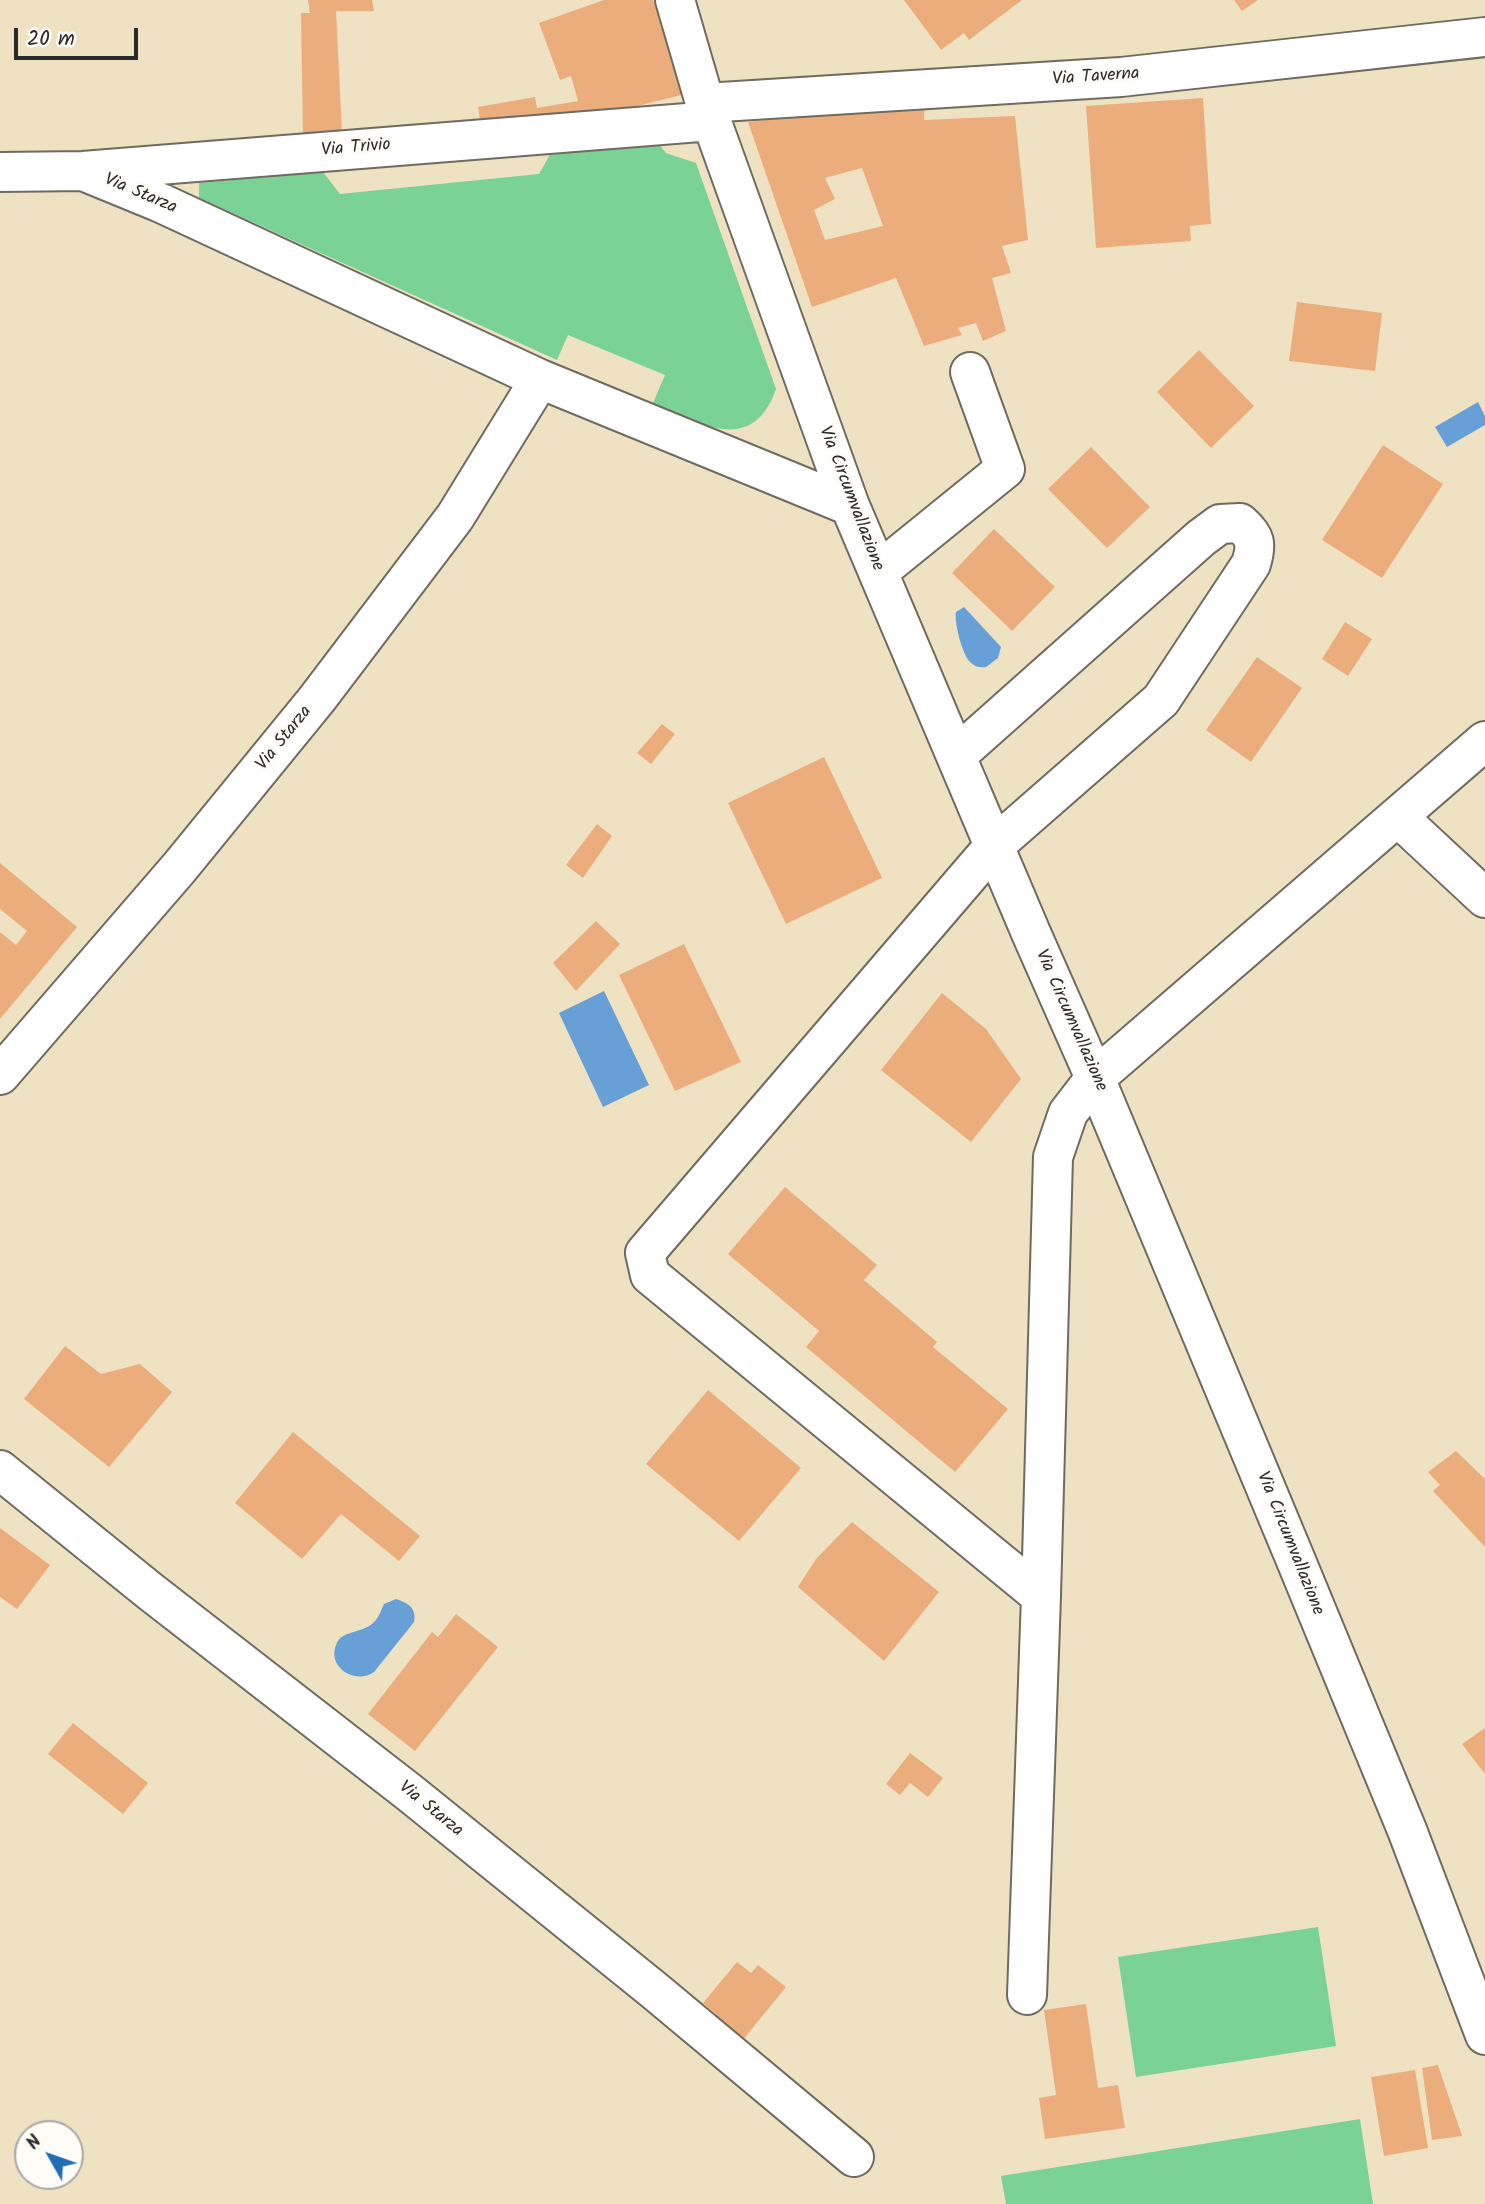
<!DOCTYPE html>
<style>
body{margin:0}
#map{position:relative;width:1485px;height:2204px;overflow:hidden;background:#eee2c3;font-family:Kalam,sans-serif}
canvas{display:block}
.north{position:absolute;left:14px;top:2120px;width:70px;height:70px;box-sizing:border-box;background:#fdfcf7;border:2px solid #a9a8a5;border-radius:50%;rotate:310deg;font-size:19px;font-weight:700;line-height:28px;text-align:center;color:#2b2b2b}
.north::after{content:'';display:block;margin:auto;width:24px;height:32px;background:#1f6fb2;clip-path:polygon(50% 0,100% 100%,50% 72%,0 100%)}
.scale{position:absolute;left:14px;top:28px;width:124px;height:32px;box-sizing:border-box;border:4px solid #2b2b2b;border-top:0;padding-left:9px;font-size:21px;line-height:24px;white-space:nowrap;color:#2b2b2b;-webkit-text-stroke:5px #fdfcf7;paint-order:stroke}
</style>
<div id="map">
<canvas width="1485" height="2204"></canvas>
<div class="north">N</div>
<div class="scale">20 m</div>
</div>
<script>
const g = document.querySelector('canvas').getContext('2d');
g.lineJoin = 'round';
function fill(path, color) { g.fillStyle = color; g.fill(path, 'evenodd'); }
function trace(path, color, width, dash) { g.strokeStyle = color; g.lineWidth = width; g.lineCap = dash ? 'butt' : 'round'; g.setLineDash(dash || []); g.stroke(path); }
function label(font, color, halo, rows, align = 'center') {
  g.font = font + ' Kalam,sans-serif'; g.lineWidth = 7; g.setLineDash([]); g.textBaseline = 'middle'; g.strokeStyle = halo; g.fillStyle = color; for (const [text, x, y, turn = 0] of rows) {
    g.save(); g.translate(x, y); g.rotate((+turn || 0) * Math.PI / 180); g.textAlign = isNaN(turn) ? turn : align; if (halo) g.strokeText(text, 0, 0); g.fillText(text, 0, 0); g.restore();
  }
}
fill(new Path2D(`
 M 654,138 L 666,153 L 696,163 L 776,389 C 752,457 699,423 653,403 L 665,375 L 568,335 L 557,360 L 199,198 L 199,183 L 323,172 L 340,194 L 539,174 L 552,151 Z
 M 1318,1927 L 1336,2046 L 1136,2077 L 1118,1957 Z
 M 1360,2119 L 1373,2204 L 1006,2204 L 1001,2176 Z`), '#7ad297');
fill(new Path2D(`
 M 1478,402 L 1485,416 L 1485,425 L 1447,447 L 1435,427 Z
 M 964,607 L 1001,647 L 998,658 L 986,667 C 980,668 975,667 970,662 C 962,654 954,622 956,612 Z
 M 604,991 L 649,1085 L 603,1107 L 559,1013 Z
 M 396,1599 C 408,1603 417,1608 414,1622 L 374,1672 C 356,1685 327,1668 336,1645 C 341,1630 361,1634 373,1623 C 379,1618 381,1610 384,1604 Z`), '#67a0d6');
fill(new Path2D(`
 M 308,0 L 372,0 L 374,11 L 336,11 L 342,134 L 303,135 L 301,13 L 310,13 Z
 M 604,0 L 653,0 L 689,93 L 582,120 L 483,138 L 478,107 L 535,97 L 537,108 L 578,101 L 571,76 L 560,80 L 539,23 Z
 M 904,0 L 1022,0 L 969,40 L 964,33 L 941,50 Z
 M 1234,0 L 1258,0 L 1242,11 Z
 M 1203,98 L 1211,224 L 1190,226 L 1191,241 L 1096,248 L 1086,106 Z
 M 925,101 L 924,120 L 1015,116 L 1028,240 L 1002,246 L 1011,273 L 992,278 L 1006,331 L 983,341 L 976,323 L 958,328 L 962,335 L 924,346 L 896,278 L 812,307 L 748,122 ZM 862,168 L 883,226 L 825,240 L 814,210 L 835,199 L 825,178 Z
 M 1297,302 L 1382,313 L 1375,371 L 1289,361 Z
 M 1199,350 L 1254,406 L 1211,448 L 1157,392 Z
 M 1383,445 L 1443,484 L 1382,578 L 1322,540 Z
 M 1091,447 L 1150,507 L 1107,548 L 1048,489 Z
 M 994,529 L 1055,587 L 1012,631 L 952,573 Z
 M 1345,622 L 1372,639 L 1348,676 L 1322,659 Z
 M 1257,657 L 1302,688 L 1251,762 L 1206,730 Z
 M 662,724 L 675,734 L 651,764 L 637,753 Z
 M 824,757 L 882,878 L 786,924 L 728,803 Z
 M 597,824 L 612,836 L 583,878 L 566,865 Z
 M 0,863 L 77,927 L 0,1019 L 0,932 L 16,945 L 27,931 L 0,909 Z
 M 596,921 L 620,944 L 576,991 L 553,963 Z
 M 684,944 L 741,1062 L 675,1091 L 619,975 Z
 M 942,993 L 986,1029 L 1021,1079 L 971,1142 L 881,1070 Z
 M 785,1187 L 877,1265 L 864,1280 L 937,1342 L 933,1347 L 1008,1409 L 955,1472 L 806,1347 L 819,1331 L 728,1254 Z
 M 65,1346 L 101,1374 L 140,1364 L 172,1392 L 109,1467 L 24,1399 Z
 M 708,1390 L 801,1468 L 739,1541 L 646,1464 Z
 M 293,1432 L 420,1536 L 399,1561 L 341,1514 L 302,1559 L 235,1503 Z
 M 1456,1451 L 1485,1479 L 1485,1547 L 1433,1491 L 1440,1485 L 1428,1472 Z
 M 852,1522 L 939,1592 L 884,1661 L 798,1587 L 816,1559 Z
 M 0,1528 L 50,1565 L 17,1609 L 0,1597 Z
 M 456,1614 L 498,1647 L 415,1751 L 368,1714 L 432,1632 L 438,1637 Z
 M 73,1723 L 148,1783 L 123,1814 L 48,1754 Z
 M 1485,1728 L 1485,1774 L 1462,1744 Z
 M 910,1753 L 943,1778 L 928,1797 L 910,1783 L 900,1795 L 886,1784 Z
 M 737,1962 L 751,1973 L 758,1965 L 786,1987 L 742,2041 L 715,2019 L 717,2015 L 703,2003 Z
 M 1086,2004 L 1098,2088 L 1118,2085 L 1125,2128 L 1045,2139 L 1039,2098 L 1056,2095 L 1044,2010 Z
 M 1438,2065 L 1462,2136 L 1432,2140 L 1422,2068 Z
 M 1415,2070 L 1428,2148 L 1384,2156 L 1371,2077 Z`), '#ecad7c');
const minor = new Path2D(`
 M 675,0 L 705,103 L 850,506 L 1031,933 L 1095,1078 L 1297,1563 L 1407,1830 L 1485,2035
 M 705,103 L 1121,77 L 1485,37
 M 83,171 L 161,203 L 540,379 L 850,506
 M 0,172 L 83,171 L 712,121
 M 878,572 L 1005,469 L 970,372
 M 957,755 L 1201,538 L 1220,524 L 1240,523 C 1256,537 1257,544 1251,564 L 1161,700 L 994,846 L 645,1253 L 650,1275 L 1041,1596
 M 1398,817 L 1485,898
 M 0,1075 L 179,868 L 317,699 L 455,517 L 540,379
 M 0,1470 L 151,1592 L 410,1793 L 655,1991 L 854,2157
 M 1027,1995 L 1041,1596 L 1053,1157 L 1068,1113 L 1095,1078 L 1485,741`);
trace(minor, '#6f6b60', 42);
trace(minor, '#fff', 38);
label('18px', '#2b2b2b', '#fdfcf7', [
 ["Via Taverna",1096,78,-4],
 ["Via Trivio",356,149,-5],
 ["Via Starza",140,195,23],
 ["Via Circumvallazione",850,499,69],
 ["Via Starza",285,739,-51],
 ["Via Circumvallazione",1070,1021,66],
 ["Via Circumvallazione",1289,1544,68],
 ["Via Starza",430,1810,39]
]);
</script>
